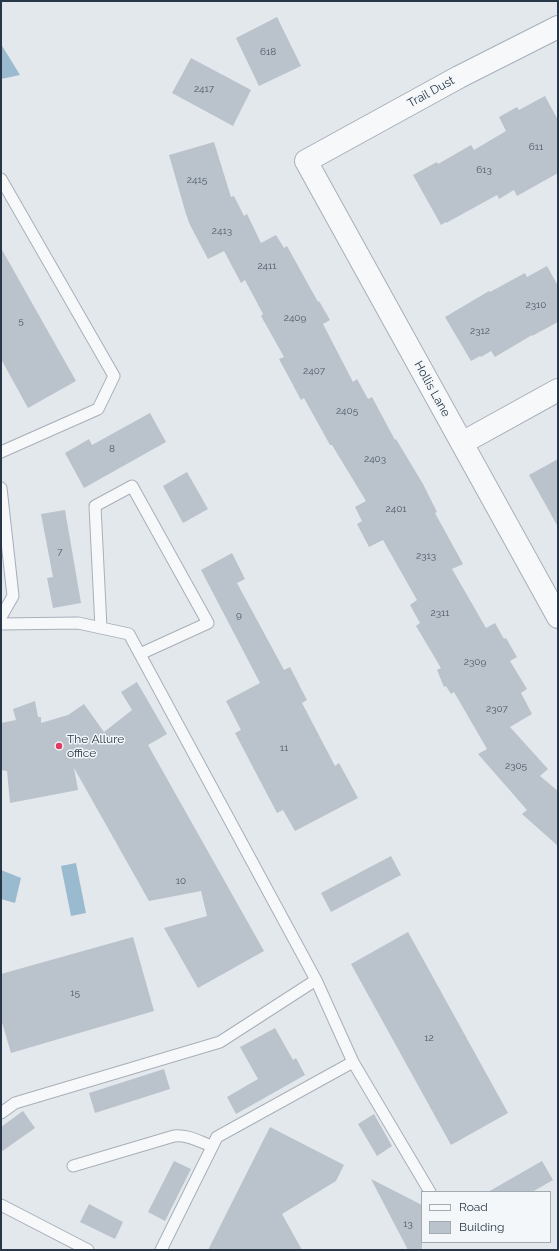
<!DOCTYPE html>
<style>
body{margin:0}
#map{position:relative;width:559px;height:1251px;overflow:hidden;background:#e3e8ed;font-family:Raleway,sans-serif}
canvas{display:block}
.frame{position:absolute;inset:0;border:2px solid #283747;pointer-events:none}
.legend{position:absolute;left:421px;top:1191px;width:130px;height:52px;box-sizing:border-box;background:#f3f7f9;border:1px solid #a2aab2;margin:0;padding:5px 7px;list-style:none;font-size:12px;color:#283747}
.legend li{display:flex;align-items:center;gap:8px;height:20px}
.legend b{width:20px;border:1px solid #a2aab2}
</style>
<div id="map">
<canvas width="559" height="1251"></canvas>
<div class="frame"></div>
<ul class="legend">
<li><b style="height:5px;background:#f7f8fa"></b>Road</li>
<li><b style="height:11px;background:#bac2cb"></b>Building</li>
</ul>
</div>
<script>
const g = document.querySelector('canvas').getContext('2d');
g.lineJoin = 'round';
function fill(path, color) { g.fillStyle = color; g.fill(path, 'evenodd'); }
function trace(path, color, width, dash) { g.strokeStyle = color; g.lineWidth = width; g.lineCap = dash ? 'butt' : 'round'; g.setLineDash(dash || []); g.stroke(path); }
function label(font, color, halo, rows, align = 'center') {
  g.font = font + ' Raleway,sans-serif'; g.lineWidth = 3; g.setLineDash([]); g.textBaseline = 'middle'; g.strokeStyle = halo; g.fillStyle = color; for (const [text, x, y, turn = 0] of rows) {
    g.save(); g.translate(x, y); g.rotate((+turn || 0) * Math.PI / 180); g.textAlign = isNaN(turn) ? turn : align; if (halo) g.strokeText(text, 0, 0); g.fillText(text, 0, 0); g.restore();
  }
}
fill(new Path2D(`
 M 1,44 L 20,75 L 1,79 Z
 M 76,863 L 86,913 L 71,916 L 61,866 Z
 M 1,870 L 21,878 L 15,903 L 1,899 Z`), '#9abad0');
fill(new Path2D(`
 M 277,17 L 301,66 L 259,86 L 236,38 Z
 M 191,58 L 251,90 L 233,126 L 172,93 Z
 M 545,96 L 558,120 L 558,173 L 517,196 L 514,190 L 499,199 L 497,195 L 446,223 L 446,222 L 441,225 L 413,175 L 437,162 L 438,164 L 471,145 L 474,150 L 506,131 L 499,117 L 517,107 L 519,110 Z
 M 214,142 L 231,197 L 234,196 L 244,216 L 247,214 L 261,243 L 276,235 L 284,248 L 287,246 L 318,302 L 319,301 L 330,320 L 323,324 L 353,382 L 357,379 L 368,399 L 372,397 L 395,440 L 396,439 L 423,484 L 437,512 L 435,513 L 463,564 L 452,569 L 486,628 L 495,623 L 504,639 L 506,638 L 517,657 L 510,661 L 527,689 L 521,693 L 532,714 L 510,727 L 548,769 L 540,776 L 558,791 L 558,846 L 522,814 L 527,810 L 478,754 L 487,749 L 454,692 L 451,694 L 446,686 L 444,687 L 437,670 L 441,668 L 416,626 L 420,623 L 410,605 L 417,600 L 383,540 L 369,547 L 357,524 L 362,521 L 355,507 L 366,501 L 332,445 L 330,445 L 304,398 L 301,400 L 279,359 L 284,357 L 261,316 L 263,314 L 245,280 L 241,283 L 224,251 L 208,259 L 190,225 L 186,214 L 169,155 Z
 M 1,248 L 76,381 L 28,408 L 1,359 Z
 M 547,266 L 558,286 L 558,322 L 532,336 L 532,335 L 495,357 L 491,351 L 481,357 L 480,356 L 471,361 L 445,317 L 489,291 L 490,292 L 525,273 L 527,277 Z
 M 150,413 L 166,442 L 84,488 L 65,453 L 89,439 L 92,445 Z
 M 558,459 L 558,527 L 529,475 Z
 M 187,472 L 208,509 L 183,523 L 163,486 Z
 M 65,510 L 81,603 L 53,608 L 47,578 L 53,577 L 41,514 Z
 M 232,553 L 245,579 L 237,583 L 284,670 L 290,667 L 307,700 L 302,703 L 335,766 L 339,763 L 358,798 L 295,831 L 283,810 L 277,813 L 235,733 L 241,730 L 226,701 L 260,683 L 201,570 Z
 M 137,682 L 167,734 L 148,745 L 264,951 L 198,988 L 164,928 L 207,916 L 201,891 L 149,901 L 74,768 L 78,790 L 10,803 L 7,771 L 1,770 L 1,723 L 16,720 L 13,709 L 35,701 L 38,717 L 41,717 L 41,723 L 68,715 L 84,704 L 104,732 L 132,710 L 121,692 Z
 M 391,856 L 401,875 L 331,912 L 321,893 Z
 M 408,932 L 508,1113 L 451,1145 L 351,964 Z
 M 133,937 L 154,1011 L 11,1053 L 1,1019 L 1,974 Z
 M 275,1028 L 293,1060 L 296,1058 L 305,1075 L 236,1114 L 227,1097 L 258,1079 L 240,1047 Z
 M 164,1069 L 170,1089 L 95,1113 L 89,1093 Z
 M 23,1111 L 35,1128 L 1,1152 L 1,1127 Z
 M 374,1114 L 392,1146 L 377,1156 L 358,1124 Z
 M 270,1127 L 344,1165 L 336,1181 L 282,1214 L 302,1250 L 208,1250 Z
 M 174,1161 L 191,1169 L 165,1221 L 148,1212 Z
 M 542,1161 L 553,1180 L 532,1192 L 488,1192 Z
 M 371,1179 L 422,1205 L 422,1250 L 408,1250 Z
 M 89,1204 L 123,1222 L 115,1239 L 80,1222 Z`), '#bac2cb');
const service = new Path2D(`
 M 1,179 L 114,376 L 98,409 L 1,452
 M 1,488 L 13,596 L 1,617
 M 1,624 L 78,623 L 129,634 L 316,980 L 353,1062 L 430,1192
 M 101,628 L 95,506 L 132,486 L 208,623 L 140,654
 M 1,1113 L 15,1103 L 220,1042 L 316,980
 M 73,1166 L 174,1136 C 187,1134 200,1142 212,1146
 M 1,1205 L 88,1250
 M 161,1250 L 217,1137 L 353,1062`);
const minor = new Path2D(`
 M 558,27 L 459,77 L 306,161 L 558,617
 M 462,443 L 558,390`);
trace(service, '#a7afb8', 13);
trace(minor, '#a7afb8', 24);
trace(service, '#f7f8fa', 11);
trace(minor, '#f7f8fa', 22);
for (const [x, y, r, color] of [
 [59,746,4,"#de3b65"]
]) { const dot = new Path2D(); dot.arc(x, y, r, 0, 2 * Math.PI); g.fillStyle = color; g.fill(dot); trace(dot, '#f3f7f9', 1.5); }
label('10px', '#4c5a68', null, [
 ["618",268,52],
 ["2417",204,89],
 ["611",536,147],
 ["613",484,170],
 ["2415",197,180],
 ["2413",222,231],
 ["2411",267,266],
 ["2310",536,305],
 ["2409",295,318],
 ["5",21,321],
 ["2312",480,331],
 ["2407",314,371],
 ["2405",347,411],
 ["8",112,449],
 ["2403",375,459],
 ["2401",396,509],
 ["7",60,552],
 ["2313",426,556],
 ["2311",440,613],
 ["9",239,615],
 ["2309",475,662],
 ["2307",497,709],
 ["11",284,748],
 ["2305",516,766],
 ["10",181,881],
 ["15",75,993],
 ["12",429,1038],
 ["13",408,1224]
]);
label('12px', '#283747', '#f3f7f9', [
 ["Trail Dust",431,92,-29],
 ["Hollis Lane",432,389,61]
]);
label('12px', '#283747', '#f3f7f9', [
 ["The Allure",67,739],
 ["office",67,753]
], 'left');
</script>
